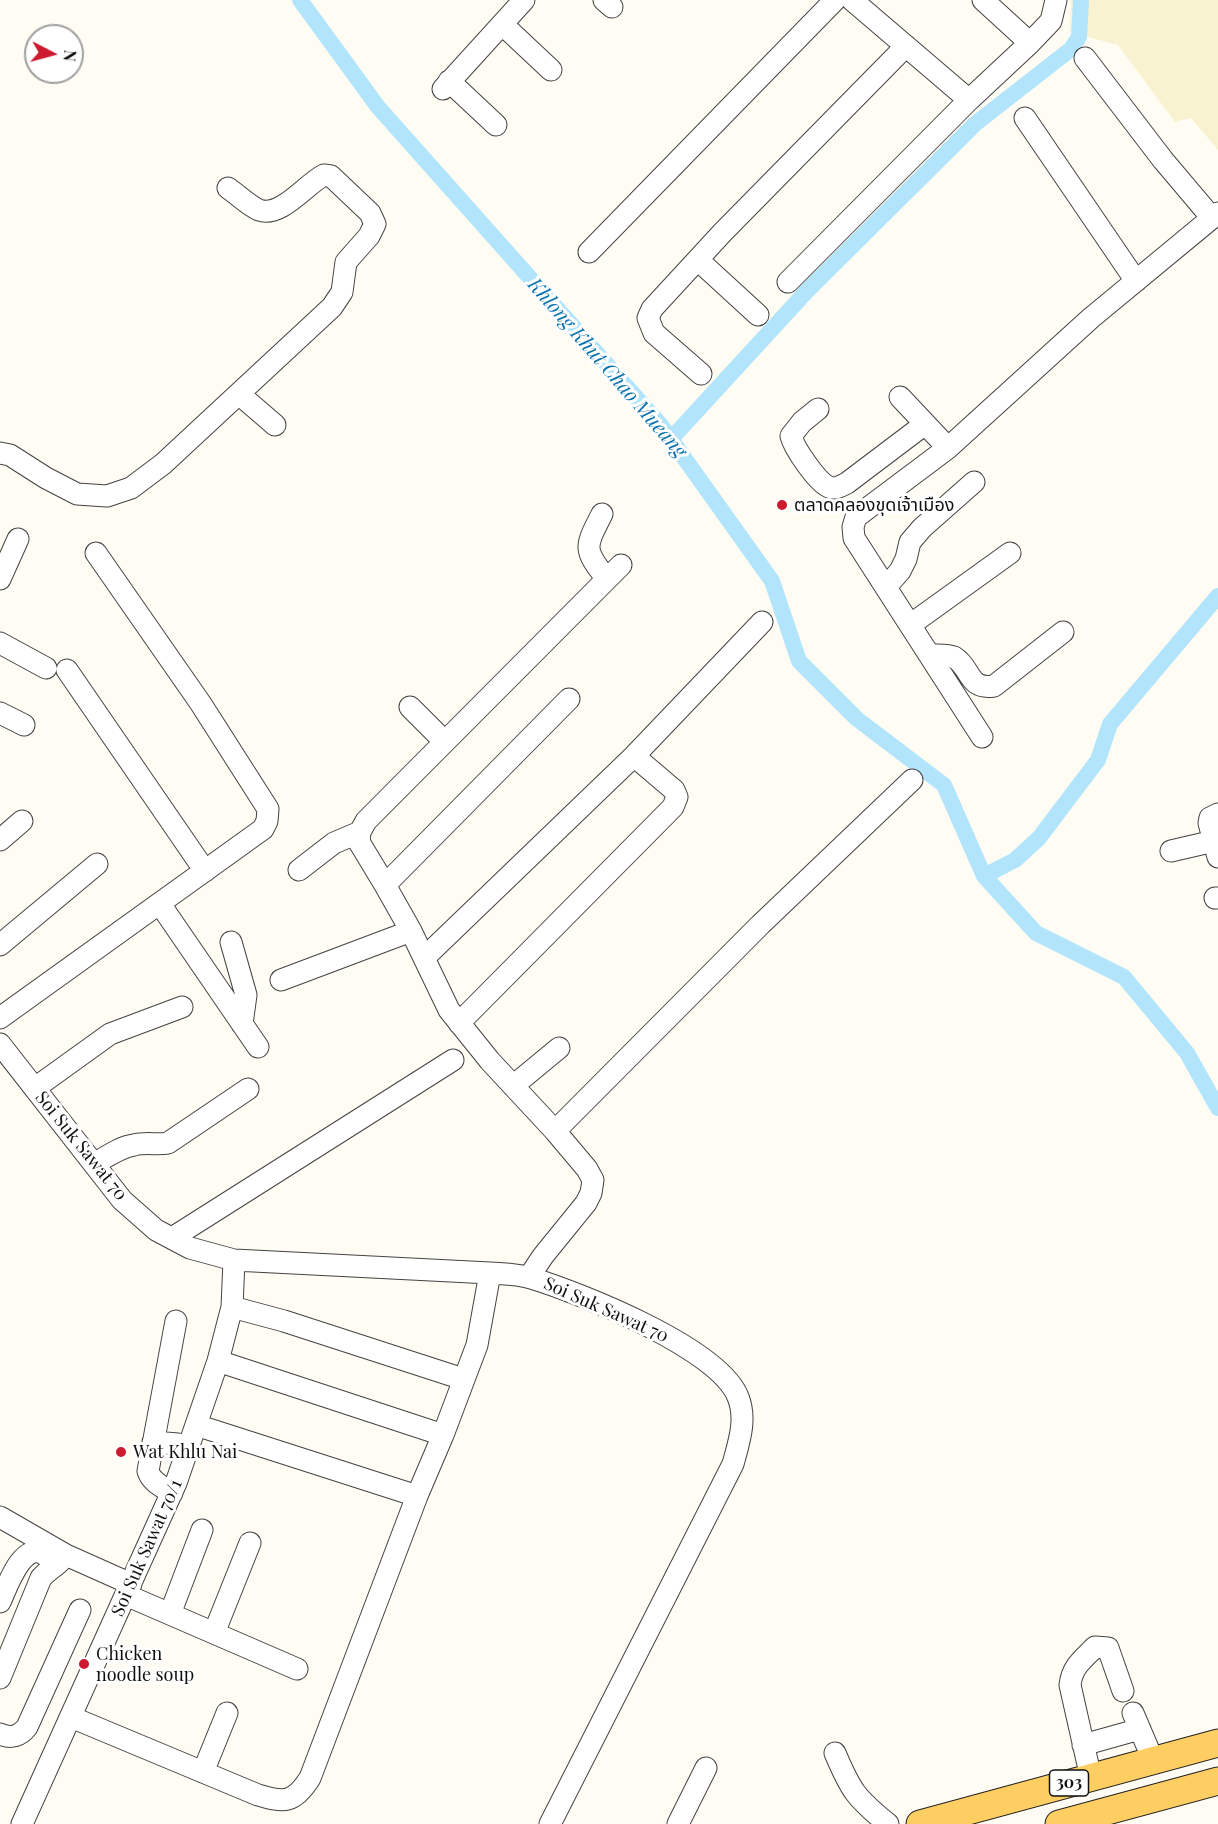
<!DOCTYPE html>
<meta charset="utf-8">
<style>
body{margin:0}
#map{position:relative;width:1218px;height:1824px;overflow:hidden;background:#fffcf3;font-family:"Playfair Display",serif}
canvas{display:block}
.north{position:absolute;left:24px;top:24px;width:60px;height:60px;box-sizing:border-box;background:#fff;border:2px solid #9f9f9f;border-radius:50%;rotate:96deg;font-size:16px;font-weight:700;line-height:24px;text-align:center;color:#101010}
.north::after{content:'';display:block;margin:auto;width:21px;height:27px;background:#ce1a2f;clip-path:polygon(50% 0,100% 100%,50% 72%,0 100%)}
</style>
<div id="map">
<canvas width="1218" height="1824"></canvas>
<div class="north">N</div>
</div>
<script>
const g = document.querySelector('canvas').getContext('2d');
g.lineJoin = 'round';
function fill(path, color) { g.fillStyle = color; g.fill(path, 'evenodd'); }
function trace(path, color, width, dash) { g.strokeStyle = color; g.lineWidth = width; g.lineCap = dash ? 'butt' : 'round'; g.setLineDash(dash || []); g.stroke(path); }
function label(font, color, halo, rows, align = 'center') {
  g.font = font + ' "Playfair Display","Noto Sans Thai",serif'; g.lineWidth = 6; g.setLineDash([]); g.textBaseline = 'middle'; g.strokeStyle = halo; g.fillStyle = color; for (const [text, x, y, turn = 0] of rows) {
    g.save(); g.translate(x, y); g.rotate((+turn || 0) * Math.PI / 180); g.textAlign = isNaN(turn) ? turn : align; if (halo) g.strokeText(text, 0, 0); g.fillText(text, 0, 0); g.restore();
  }
}
fill(new Path2D(`
 M 1071,0 L 1218,0 L 1218,150 L 1191,118 L 1175,122 L 1118,45 L 1070,32 Z`), '#f8f2d0');
trace(new Path2D(`
 M 300,0 L 378,107 L 660,424 L 772,581 L 799,661 L 857,719 L 944,785 L 984,876 L 1036,933 L 1124,977 L 1187,1053 L 1218,1108
 M 671,439 L 806,292 L 975,124 L 1071,49 L 1079,37 L 1081,0
 M 984,876 L 1015,860 L 1039,838 L 1098,760 L 1110,724 L 1218,596`), '#b2e5fc', 16);
const minor = new Path2D(`
 M 604,0 L 612,7
 M 852,0 L 969,100
 M 983,0 L 1030,43
 M 502,24 L 551,70
 M 1085,58 L 1163,160 L 1212,218
 M 449,81 L 496,125
 M 443,89 L 524,0
 M 1025,118 L 1136,281
 M 589,252 L 835,0
 M 698,260 L 758,315
 M 788,282 L 969,100 L 1030,43 L 1051,21 L 1056,0
 M 701,374 L 654,333 L 648,318 L 652,309 L 723,232 L 906,46
 M 239,394 L 275,425
 M 900,397 L 948,448
 M 818,409 L 802,422 L 791,436 C 794,448 817,482 829,487 C 836,490 841,486 847,483 L 925,424
 M 0,453 L 10,455 L 46,478 L 77,494 L 107,496 L 131,488 L 163,464 L 332,307 L 342,292 L 346,262 L 369,236 L 375,224 L 370,213 L 331,176 L 324,175 C 306,184 281,218 259,210 C 249,206 237,194 228,188
 M 602,514 C 585,547 583,549 606,578
 M 0,579 L 18,539
 M 886,587 L 900,571 L 906,559 L 910,542 L 922,528 L 974,482
 M 910,625 L 1010,553
 M 0,643 L 46,668
 M 930,655 C 937,655 947,654 954,657 C 972,668 967,690 994,686 L 1063,632
 M 67,670 L 205,871
 M 410,707 L 444,741
 M 0,713 L 24,725
 M 982,737 L 854,538 L 853,527 L 856,517 L 948,448 L 1091,318 L 1218,213
 M 1218,814 L 1210,818 L 1209,823 L 1218,857
 M 0,840 L 22,821
 M 1171,851 L 1214,841
 M 299,870 L 334,843 L 360,832
 M 385,885 L 359,842 L 360,832 L 366,821 L 621,565
 M 1215,898 L 1218,898
 M 160,904 L 258,1047
 M 231,942 L 246,995 L 242,1024
 M 0,945 L 97,864
 M 424,958 L 634,756 L 762,622
 M 281,980 L 411,931
 M 0,1018 L 263,829 L 267,821 L 268,809 L 201,704 L 96,553
 M 459,1023 L 673,807 L 677,797 L 674,790 L 634,756
 M 0,1044 L 122,1200 L 156,1230 L 190,1248 L 234,1260 L 490,1273 C 503,1274 518,1274 531,1278 C 580,1293 719,1348 738,1397 C 747,1419 739,1442 733,1464 L 550,1824
 M 513,1086 L 559,1048
 M 35,1088 L 110,1034 L 182,1007
 M 555,1131 L 760,925 L 912,780
 M 94,1164 C 106,1157 120,1147 134,1145 C 145,1142 157,1145 168,1143 L 248,1089
 M 172,1238 L 453,1060
 M 529,1277 L 543,1256 L 586,1203 L 591,1193 L 593,1180 L 587,1169 L 555,1131 L 490,1061 L 449,1010 L 411,931 L 385,885 L 569,699
 M 232,1307 L 284,1321 L 463,1379
 M 218,1361 L 443,1435
 M 196,1425 L 417,1496
 M 153,1442 L 178,1444 L 188,1449
 M 172,1493 C 163,1487 151,1482 148,1471 L 176,1321
 M 0,1517 L 66,1555 L 131,1584
 M 126,1595 L 297,1669
 M 0,1602 C 7,1587 23,1539 45,1555 C 49,1557 52,1562 55,1566
 M 170,1614 L 202,1530
 M 214,1633 L 250,1543
 M 0,1678 L 41,1578 C 50,1568 59,1565 66,1555
 M 1133,1713 L 1153,1760
 M 71,1717 L 258,1795 C 285,1803 294,1803 310,1778 L 417,1496 L 443,1435 L 477,1345 L 490,1273
 M 0,1734 C 11,1739 20,1736 27,1727 L 80,1610
 M 1083,1745 L 1140,1729
 M 835,1753 C 851,1791 856,1798 888,1824
 M 203,1772 L 227,1713
 M 1091,1778 L 1070,1685 C 1072,1667 1082,1660 1095,1647 L 1108,1648 L 1123,1691
 M 22,1824 L 176,1483 L 218,1361 L 232,1307 L 234,1260
 M 678,1824 L 706,1768`);
const major = new Path2D(`
 M 920,1824 L 1218,1743
 M 1059,1824 L 1218,1781`);
trace(minor, '#434343', 23);
trace(major, '#212121', 29);
trace(minor, '#fff', 21);
trace(major, '#ffce63', 27);
for (const [x, y, r, color] of [
 [782,505,6,"#ce1a2f"],
 [121,1452,6,"#ce1a2f"],
 [84,1664,6,"#ce1a2f"]
]) { const dot = new Path2D(); dot.arc(x, y, r, 0, 2 * Math.PI); g.fillStyle = color; g.fill(dot); trace(dot, '#fff', 2); }
for (const [x, y, w] of [
 [1069,1783,39]
]) { const box = new Path2D(); box.roundRect(x - w / 2, y - 13, w, 26, 4.5); g.fillStyle = '#fff'; g.fill(box); trace(box, '#101010', 1.5); }
label('bold 16px', '#101010', null, [
 ["303",1069,1783]
]);
label('18px', '#101010', '#fff', [
 ["ตลาดคลองขุดเจ้าเมือง",794,505],
 ["Wat Khlu Nai",133,1452],
 ["Chicken",96,1654],
 ["noodle soup",96,1675]
], 'left');
label('18px', '#101010', '#fff', [
 ["Soi Suk Sawat 70",81,1146,51],
 ["Soi Suk Sawat 70",606,1310,24],
 ["Soi Suk Sawat 70/1",147,1548,-66]
]);
label('italic 20px', '#0c73af', '#fff', [
 ["Khlong Khut Chao Mueang",607,368,49]
]);
</script>
